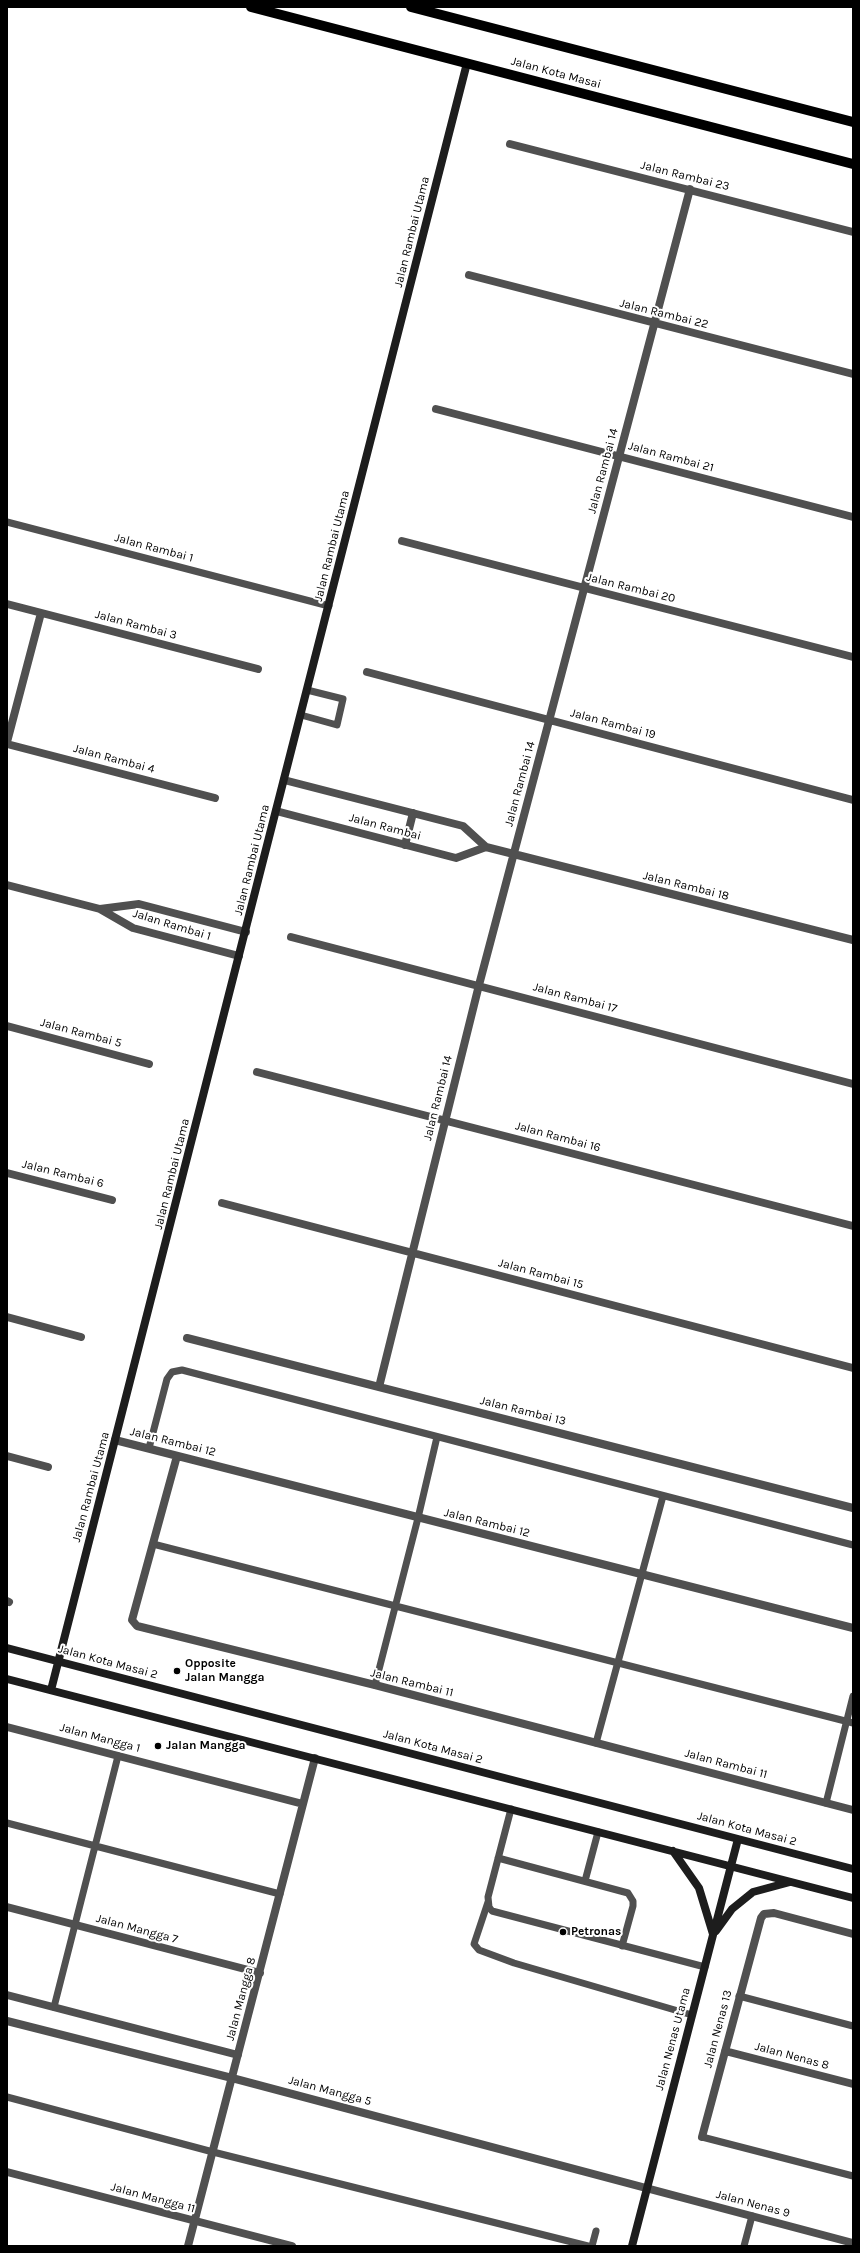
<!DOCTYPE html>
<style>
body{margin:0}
#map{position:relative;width:860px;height:2253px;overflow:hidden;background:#fff;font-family:Karla,sans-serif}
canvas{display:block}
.frame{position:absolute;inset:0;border:8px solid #000;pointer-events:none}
</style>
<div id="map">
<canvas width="860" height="2253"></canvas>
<div class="frame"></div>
</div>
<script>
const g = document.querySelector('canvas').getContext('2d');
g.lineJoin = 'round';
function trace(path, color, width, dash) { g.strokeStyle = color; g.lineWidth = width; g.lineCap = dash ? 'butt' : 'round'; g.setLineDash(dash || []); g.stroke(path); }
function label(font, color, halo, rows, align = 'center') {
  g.font = font + ' Karla,sans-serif'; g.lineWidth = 4; g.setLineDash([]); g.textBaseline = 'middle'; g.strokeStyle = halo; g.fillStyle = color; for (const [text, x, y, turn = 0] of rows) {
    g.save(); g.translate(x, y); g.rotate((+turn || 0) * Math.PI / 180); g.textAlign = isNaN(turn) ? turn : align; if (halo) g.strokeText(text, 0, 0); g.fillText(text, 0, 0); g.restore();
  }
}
trace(new Path2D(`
 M 7,522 L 329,606
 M 301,715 L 337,725 L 343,699 L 307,690
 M 149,1448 L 167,1379 L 172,1372 L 182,1370 L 853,1545
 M 153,1544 L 853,1723
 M 375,1685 L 418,1518 L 437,1437
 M 596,1743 L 663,1496
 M 826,1803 L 853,1696
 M 511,1809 L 488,1897 L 489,1907 L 492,1911 L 705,1967
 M 7,1823 L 280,1894
 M 498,1858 L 628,1893 L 633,1901 L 633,1906 L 622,1946
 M 585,1881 L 598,1832
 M 488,1902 L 474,1944 L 479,1950 L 514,1963 L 692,2015
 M 739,1996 L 853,2026
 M 54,2007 L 118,1756
 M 7,2097 L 213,2152 L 588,2246
 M 702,2137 L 853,2176
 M 592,2246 L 596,2231
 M 744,2246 L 752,2216`), '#505050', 7);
trace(new Path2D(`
 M 510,144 L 853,232
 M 469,275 L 853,374
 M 436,409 L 853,517
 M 402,541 L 853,657
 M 7,604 L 258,669
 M 367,672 L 853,800
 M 7,742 L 41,613
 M 7,744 L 215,798
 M 284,780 L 463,826 L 486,847 L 853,940
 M 276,811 L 456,858 L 486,847
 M 405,845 L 413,813
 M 7,885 L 100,909 L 133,928 L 239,956
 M 100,909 L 139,904 L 246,932
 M 291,937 L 853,1084
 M 7,1026 L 149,1064
 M 257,1072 L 853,1226
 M 7,1173 L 112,1200
 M 222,1203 L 853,1368
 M 7,1317 L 81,1337
 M 187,1338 L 853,1508
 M 379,1387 L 479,985 L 690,189
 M 115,1440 L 853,1628
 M 7,1456 L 48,1467
 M 177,1456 L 132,1620 L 137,1626 L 375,1685 L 853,1810
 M 7,1601 L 9,1602
 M 7,1727 L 303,1804
 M 7,1907 L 260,1973
 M 7,1995 L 238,2055
 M 7,2021 L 232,2078 L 853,2243
 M 725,2051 L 853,2084
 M 702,2137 L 761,1918 L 764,1914 L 774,1913 L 853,1934
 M 7,2172 L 292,2246
 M 188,2246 L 315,1758`), '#505050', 8);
trace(new Path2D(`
 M 7,1648 L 853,1869
 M 7,1679 L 853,1898
 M 51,1690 L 467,63
 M 673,1851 L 699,1888 L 713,1934
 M 716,1931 L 732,1909 L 753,1892 L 790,1882
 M 632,2246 L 738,1839`), '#1d1d1d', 8);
trace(new Path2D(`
 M 251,7 L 853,164
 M 411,7 L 853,122`), '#000', 10);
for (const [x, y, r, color] of [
 [177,1671,4,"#000"],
 [158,1746,4,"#000"],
 [563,1932,4,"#000"]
]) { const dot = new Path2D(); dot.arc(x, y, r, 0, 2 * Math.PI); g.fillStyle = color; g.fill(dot); trace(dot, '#fff', 1.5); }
label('12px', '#000', '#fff', [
 ["Jalan Kota Masai",556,73,15],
 ["Jalan Rambai 23",685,176,14],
 ["Jalan Rambai Utama",412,232,-76],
 ["Jalan Rambai 22",664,314,14],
 ["Jalan Rambai 21",671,457,15],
 ["Jalan Rambai 14",603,471,-75],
 ["Jalan Rambai Utama",332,546,-76],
 ["Jalan Rambai 1",154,548,15],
 ["Jalan Rambai 20",631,588,14],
 ["Jalan Rambai 3",136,625,15],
 ["Jalan Rambai 19",613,724,15],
 ["Jalan Rambai 4",114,759,15],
 ["Jalan Rambai 14",520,784,-75],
 ["Jalan Rambai",385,827,15],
 ["Jalan Rambai Utama",252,860,-76],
 ["Jalan Rambai 18",686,886,14],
 ["Jalan Rambai 1",172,925,17],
 ["Jalan Rambai 17",575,998,15],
 ["Jalan Rambai 5",81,1033,15],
 ["Jalan Rambai 14",438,1098,-76],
 ["Jalan Rambai 16",558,1137,15],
 ["Jalan Rambai 6",63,1174,14],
 ["Jalan Rambai Utama",172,1174,-76],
 ["Jalan Rambai 15",541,1274,15],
 ["Jalan Rambai 13",523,1411,14],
 ["Jalan Rambai 12",173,1442,14],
 ["Jalan Rambai Utama",91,1487,-75],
 ["Jalan Rambai 12",487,1523,14],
 ["Jalan Kota Masai 2",108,1662,15],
 ["Jalan Rambai 11",412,1683,14],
 ["Jalan Mangga 1",100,1738,15],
 ["Jalan Kota Masai 2",433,1747,15],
 ["Jalan Rambai 11",726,1764,15],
 ["Jalan Kota Masai 2",747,1829,15],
 ["Jalan Mangga 7",137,1929,15],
 ["Jalan Mangga 8",241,1999,-75],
 ["Jalan Nenas 13",718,2029,-75],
 ["Jalan Nenas Utama",673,2039,-75],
 ["Jalan Nenas 8",792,2056,15],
 ["Jalan Mangga 5",330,2091,15],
 ["Jalan Mangga 11",153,2198,15],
 ["Jalan Nenas 9",753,2204,15]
]);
label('bold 12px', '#000', '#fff', [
 ["Opposite",185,1664],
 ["Jalan Mangga",185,1678],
 ["Jalan Mangga",166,1746],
 ["Petronas",571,1932]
], 'left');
</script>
